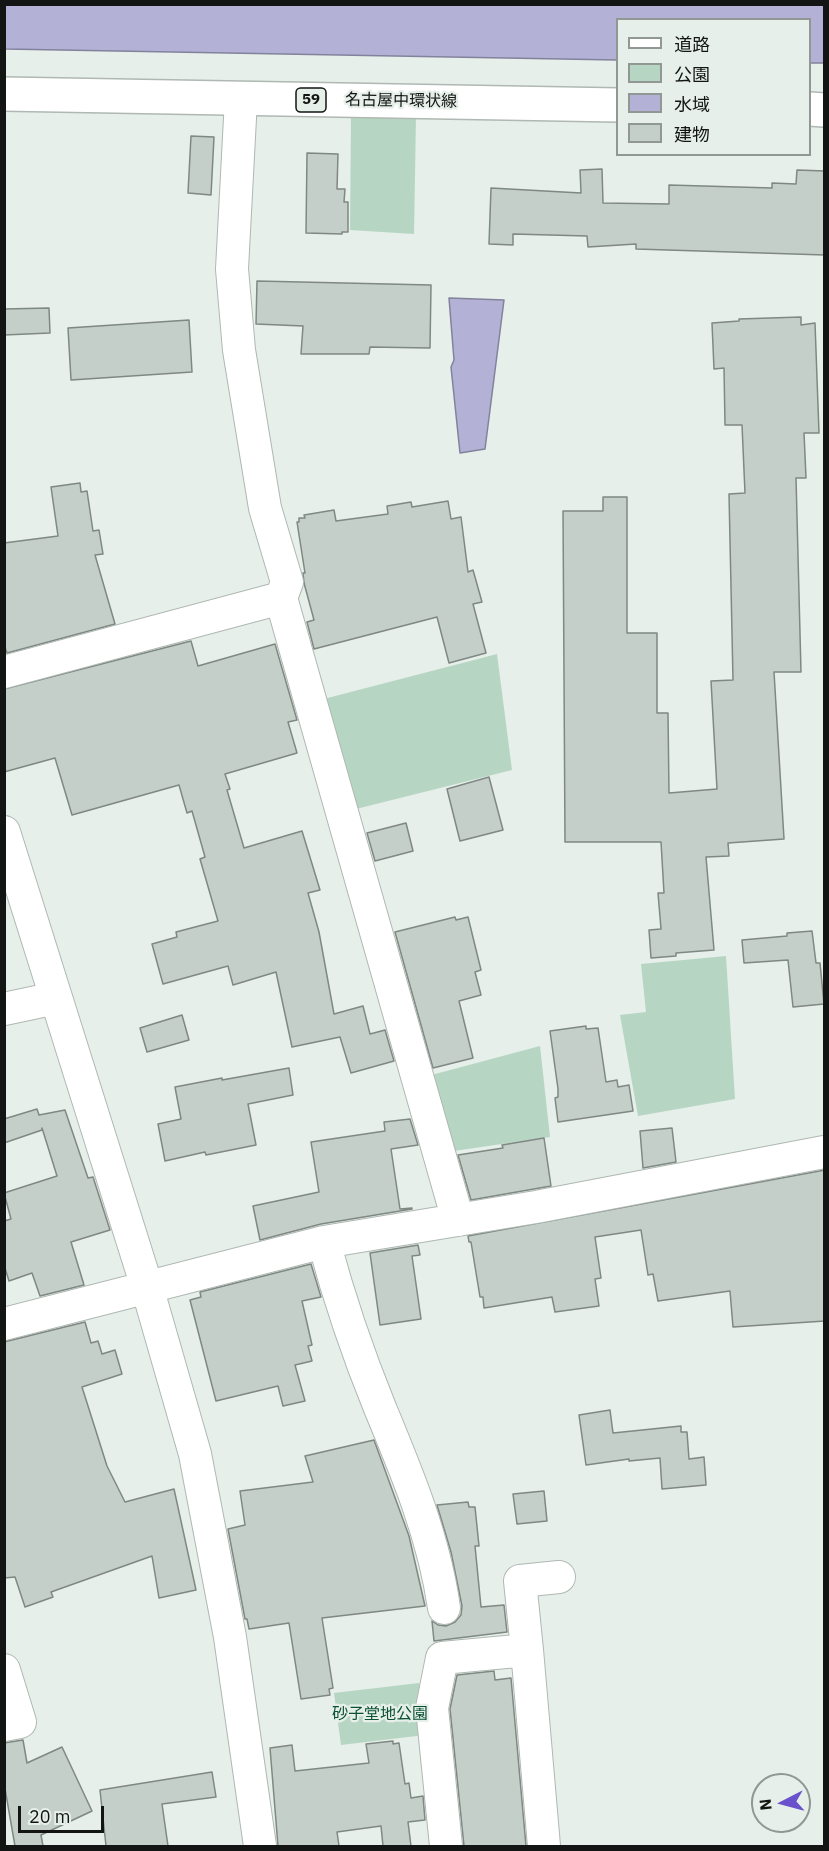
<!DOCTYPE html>
<meta charset="utf-8">
<style>
body{margin:0}
#map{position:relative;width:829px;height:1851px;overflow:hidden;background:#e6efe9;font-family:"IBM Plex Sans","Noto Sans JP",sans-serif}
canvas{display:block}
.frame{position:absolute;inset:0;border:6px solid #121513;pointer-events:none}
.legend{position:absolute;left:616px;top:18px;width:195px;height:138px;box-sizing:border-box;background:#e6efe9;border:2px solid #919893;margin:0;padding:8px 10px;list-style:none;font-size:18px;color:#121513}
.legend li{display:flex;align-items:center;gap:12px;height:30px}
.legend b{width:30px;border:2px solid #919893}
.north{position:absolute;left:751px;top:1773px;width:60px;height:60px;box-sizing:border-box;background:#e6efe9;border:2px solid #919893;border-radius:50%;rotate:264deg;font-size:16px;font-weight:700;line-height:24px;text-align:center;color:#121513}
.north::after{content:'';display:block;margin:auto;width:21px;height:27px;background:#6952cb;clip-path:polygon(50% 0,100% 100%,50% 72%,0 100%)}
.scale{position:absolute;left:18px;top:1806px;width:86px;height:27px;box-sizing:border-box;border:3px solid #121513;border-top:0;padding-left:8px;font-size:18px;line-height:21px;white-space:nowrap;color:#121513;-webkit-text-stroke:4px #e6efe9;paint-order:stroke}
</style>
<div id="map">
<canvas width="829" height="1851"></canvas>
<div class="frame"></div>
<ul class="legend">
<li><b style="height:8px;background:#fff"></b>道路</li>
<li><b style="height:16px;background:#b6d6c3"></b>公園</li>
<li><b style="height:16px;background:#b3b1d6"></b>水域</li>
<li><b style="height:16px;background:#c5cfc9"></b>建物</li>
</ul>
<div class="north">N</div>
<div class="scale">20 m</div>
</div>
<script>
const g = document.querySelector('canvas').getContext('2d');
g.lineJoin = 'round';
function fill(path, color) { g.fillStyle = color; g.fill(path, 'evenodd'); }
function trace(path, color, width, dash) { g.strokeStyle = color; g.lineWidth = width; g.lineCap = dash ? 'butt' : 'round'; g.setLineDash(dash || []); g.stroke(path); }
function label(font, color, halo, rows, align = 'center') {
  g.font = font + ' "IBM Plex Sans","Noto Sans JP",sans-serif'; g.lineWidth = 4.5; g.setLineDash([]); g.textBaseline = 'middle'; g.strokeStyle = halo; g.fillStyle = color; for (const [text, x, y, turn = 0] of rows) {
    g.save(); g.translate(x, y); g.rotate((+turn || 0) * Math.PI / 180); g.textAlign = isNaN(turn) ? turn : align; if (halo) g.strokeText(text, 0, 0); g.fillText(text, 0, 0); g.restore();
  }
}
fill(new Path2D(`
 M 351,117 L 416,117 L 414,234 L 350,230 Z
 M 497,654 L 512,770 L 344,812 L 316,701 Z
 M 726,956 L 735,1099 L 638,1116 L 620,1015 L 646,1012 L 641,964 Z
 M 540,1046 L 550,1137 L 447,1152 L 424,1077 Z
 M 419,1683 L 425,1735 L 341,1745 L 334,1693 Z`), '#b6d6c3');
const water = new Path2D(`
 M 5,4 L 824,5 L 824,63 L 810,63 L 810,20 L 618,20 L 617,60 L 5,49 Z
 M 449,298 L 504,300 L 485,449 L 460,453 L 451,367 L 454,360 Z`);
fill(water, '#b3b1d6');
trace(water, '#83829c', 1.5);
const building = new Path2D(`
 M 191,136 L 214,137 L 211,195 L 188,193 Z
 M 307,153 L 338,154 L 337,189 L 345,189 L 344,202 L 348,202 L 348,232 L 342,232 L 342,234 L 306,233 Z
 M 602,169 L 603,203 L 669,204 L 669,185 L 772,188 L 772,183 L 796,184 L 797,170 L 825,171 L 825,255 L 636,249 L 636,244 L 588,247 L 587,236 L 513,234 L 513,245 L 489,244 L 491,188 L 581,193 L 580,170 Z
 M 257,281 L 431,285 L 430,348 L 370,347 L 369,354 L 301,354 L 303,326 L 256,324 Z
 M 49,308 L 50,333 L 4,335 L 4,309 Z
 M 801,317 L 801,325 L 815,323 L 819,433 L 804,433 L 806,478 L 796,478 L 801,672 L 774,672 L 784,839 L 728,843 L 729,856 L 706,857 L 714,950 L 676,953 L 676,956 L 651,958 L 649,930 L 661,929 L 658,893 L 664,893 L 661,842 L 565,842 L 563,511 L 603,511 L 603,497 L 627,497 L 627,633 L 657,633 L 657,713 L 668,713 L 669,793 L 717,789 L 711,681 L 733,680 L 729,494 L 745,493 L 742,425 L 725,425 L 724,368 L 714,369 L 712,323 L 739,321 L 739,319 Z
 M 189,320 L 192,372 L 71,380 L 68,328 Z
 M 80,483 L 81,492 L 87,491 L 93,531 L 99,530 L 103,554 L 95,555 L 115,624 L 7,653 L 4,645 L 4,543 L 58,536 L 51,487 Z
 M 448,501 L 451,519 L 461,517 L 468,572 L 473,570 L 482,602 L 473,604 L 486,653 L 449,663 L 437,617 L 314,649 L 307,622 L 314,620 L 304,583 L 303,573 L 305,573 L 297,522 L 299,522 L 299,518 L 305,518 L 304,515 L 334,510 L 336,521 L 388,514 L 387,506 L 411,502 L 412,507 Z
 M 191,641 L 198,666 L 275,644 L 297,720 L 288,722 L 297,753 L 225,774 L 230,789 L 227,790 L 244,848 L 302,831 L 320,890 L 308,893 L 319,932 L 334,1014 L 363,1006 L 370,1034 L 385,1030 L 394,1061 L 351,1073 L 340,1037 L 292,1047 L 276,972 L 233,985 L 228,966 L 163,984 L 152,944 L 177,937 L 176,932 L 218,921 L 200,859 L 205,857 L 192,811 L 187,813 L 179,785 L 72,815 L 55,758 L 4,772 L 4,689 Z
 M 489,777 L 503,830 L 460,841 L 447,789 Z
 M 406,823 L 413,851 L 375,861 L 367,833 Z
 M 455,917 L 456,920 L 468,917 L 481,970 L 475,972 L 481,995 L 459,1001 L 473,1058 L 433,1068 L 395,932 Z
 M 812,931 L 816,963 L 820,963 L 824,1004 L 793,1007 L 788,960 L 744,963 L 742,940 L 787,936 L 787,933 Z
 M 182,1015 L 189,1040 L 147,1052 L 140,1028 Z
 M 586,1026 L 586,1029 L 598,1028 L 606,1082 L 617,1080 L 618,1087 L 629,1085 L 633,1111 L 558,1122 L 555,1098 L 558,1097 L 558,1089 L 550,1031 Z
 M 289,1068 L 293,1095 L 248,1104 L 256,1145 L 206,1155 L 205,1152 L 165,1161 L 158,1124 L 181,1119 L 175,1087 L 222,1078 L 222,1080 Z
 M 37,1109 L 39,1115 L 65,1110 L 88,1178 L 93,1177 L 110,1230 L 71,1242 L 84,1285 L 40,1296 L 32,1273 L 9,1281 L 4,1265 L 4,1221 L 11,1219 L 4,1193 L 57,1176 L 42,1128 L 42,1130 L 4,1143 L 4,1119 Z
 M 410,1119 L 418,1145 L 391,1149 L 400,1209 L 412,1208 L 412,1209 L 321,1224 L 260,1240 L 253,1206 L 319,1192 L 311,1142 L 385,1131 L 384,1122 Z
 M 672,1128 L 676,1162 L 643,1168 L 640,1131 Z
 M 544,1138 L 551,1186 L 471,1200 L 458,1155 L 503,1148 L 502,1145 Z
 M 825,1170 L 825,1321 L 733,1327 L 730,1291 L 658,1301 L 653,1274 L 648,1275 L 641,1230 L 595,1237 L 601,1278 L 595,1279 L 599,1306 L 555,1312 L 552,1297 L 484,1308 L 483,1297 L 480,1297 L 471,1242 L 469,1242 L 468,1236 Z
 M 418,1245 L 420,1255 L 412,1256 L 421,1319 L 380,1325 L 370,1253 Z
 M 311,1264 L 321,1297 L 302,1301 L 312,1345 L 308,1346 L 312,1361 L 295,1365 L 305,1401 L 283,1406 L 278,1386 L 216,1401 L 190,1300 L 201,1297 L 200,1292 Z
 M 85,1322 L 91,1343 L 98,1341 L 102,1354 L 115,1350 L 122,1374 L 82,1387 L 107,1466 L 125,1502 L 174,1489 L 196,1590 L 159,1598 L 152,1556 L 51,1592 L 53,1597 L 25,1607 L 15,1577 L 4,1578 L 4,1342 Z
 M 610,1410 L 613,1433 L 681,1426 L 681,1432 L 687,1432 L 689,1459 L 704,1457 L 706,1485 L 662,1489 L 660,1458 L 629,1461 L 629,1459 L 586,1465 L 579,1415 Z
 M 374,1440 L 409,1536 L 425,1606 L 322,1618 L 333,1688 L 329,1689 L 330,1695 L 301,1699 L 289,1623 L 249,1629 L 247,1619 L 245,1619 L 228,1529 L 245,1525 L 240,1491 L 313,1482 L 305,1456 Z
 M 544,1491 L 547,1521 L 517,1524 L 513,1494 Z
 M 468,1502 L 469,1507 L 475,1507 L 479,1546 L 475,1546 L 481,1607 L 504,1605 L 507,1632 L 434,1641 L 432,1621 L 438,1625 L 446,1626 L 455,1622 L 461,1615 L 462,1606 L 451,1552 L 437,1505 Z
 M 494,1671 L 495,1680 L 511,1678 L 526,1846 L 464,1846 L 450,1709 L 457,1675 Z
 M 23,1740 L 27,1763 L 62,1747 L 92,1811 L 41,1835 L 43,1846 L 15,1846 L 4,1783 L 4,1743 Z
 M 393,1741 L 393,1744 L 399,1743 L 405,1784 L 409,1783 L 411,1798 L 423,1796 L 425,1820 L 408,1822 L 411,1846 L 383,1846 L 381,1826 L 337,1832 L 339,1846 L 278,1846 L 270,1748 L 292,1745 L 295,1771 L 369,1763 L 366,1744 Z
 M 212,1772 L 216,1797 L 162,1804 L 168,1846 L 106,1846 L 100,1790 Z`);
fill(building, '#c5cfc9');
trace(building, '#7f8883', 1.5);
const minor = new Path2D(`
 M 241,99 L 232,269 L 239,350 L 265,508 L 287,582 L 281,598 L 458,1220
 M 4,672 L 281,598
 M 4,832 L 147,1287 L 195,1454 L 230,1637 L 260,1846
 M 4,1009 L 56,998
 M 324,1242 C 339,1298 358,1354 380,1408 C 407,1473 434,1537 444,1608
 M 4,1324 L 324,1242 L 536,1207 L 824,1152
 M 527,1650 L 520,1581 L 559,1577
 M 4,1670 L 20,1722 L 4,1725
 M 446,1846 L 432,1708 L 442,1658 L 527,1650 L 544,1846`);
const major = new Path2D(`
 M 4,94 L 618,105
 M 810,109 L 824,110`);
trace(minor, '#afb8b2', 34);
trace(major, '#afb8b2', 36);
trace(minor, '#fff', 32);
trace(major, '#fff', 33);
for (const [x, y, w] of [
 [311,100,30]
]) { const box = new Path2D(); box.roundRect(x - w / 2, y - 12, w, 24, 4.5); g.fillStyle = '#e6efe9'; g.fill(box); trace(box, '#121513', 1.5); }
label('bold 15px', '#121513', null, [
 ["59",311,100]
]);
label('16px', '#121513', '#e6efe9', [
 ["名古屋中環状線",401,101,1]
]);
label('16px', '#0b5134', '#e6efe9', [
 ["砂子堂地公園",380,1714]
]);
</script>
